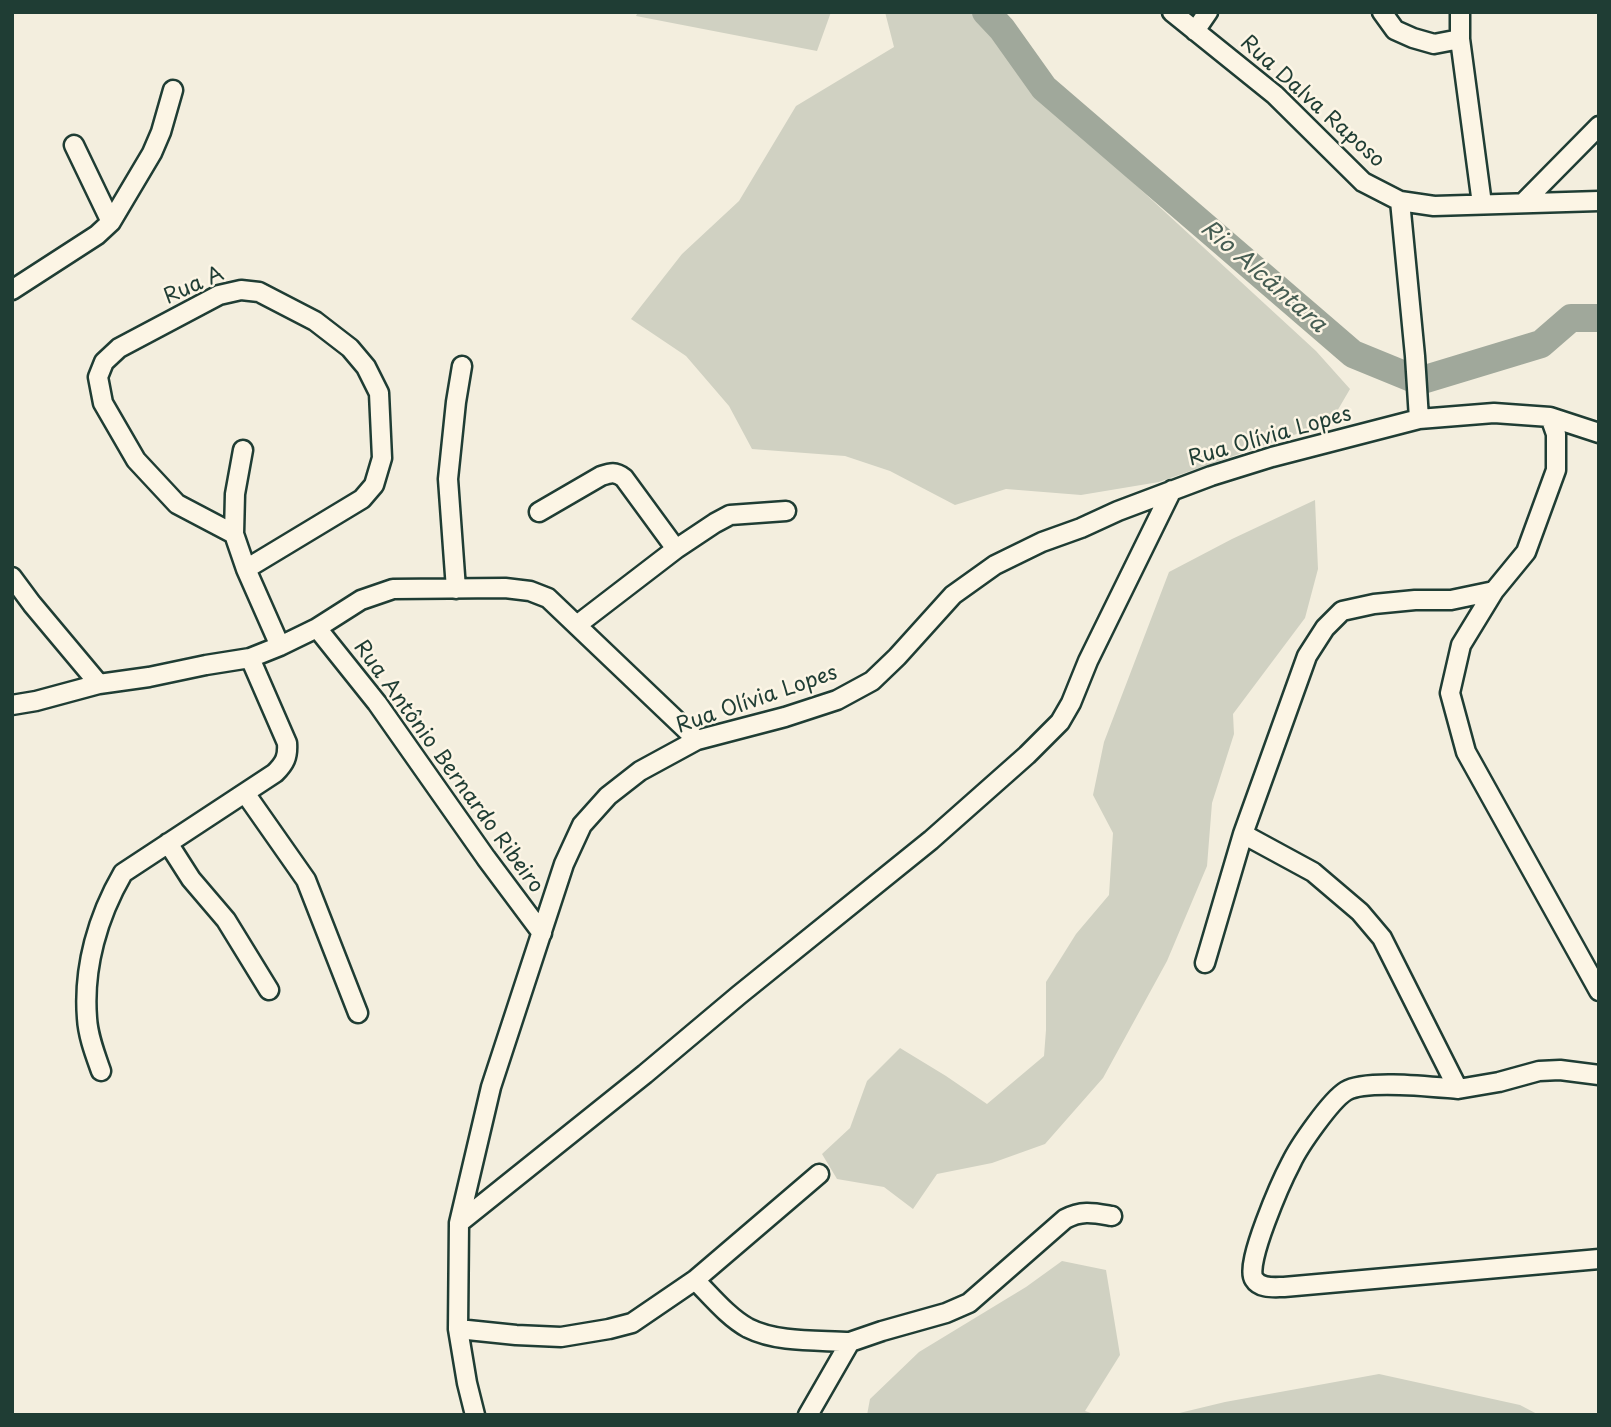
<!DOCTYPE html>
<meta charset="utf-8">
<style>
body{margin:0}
#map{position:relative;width:1611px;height:1427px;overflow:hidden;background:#f3eede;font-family:"Playpen Sans",sans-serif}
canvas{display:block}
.frame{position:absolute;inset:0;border:14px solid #1f3d34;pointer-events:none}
</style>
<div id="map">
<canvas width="1611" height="1427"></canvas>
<div class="frame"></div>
</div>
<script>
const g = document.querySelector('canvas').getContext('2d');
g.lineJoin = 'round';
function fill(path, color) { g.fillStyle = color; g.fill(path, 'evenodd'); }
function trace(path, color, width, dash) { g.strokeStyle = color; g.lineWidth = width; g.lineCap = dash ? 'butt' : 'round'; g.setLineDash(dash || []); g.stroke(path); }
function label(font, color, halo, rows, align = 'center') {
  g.font = font + ' "Playpen Sans",sans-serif'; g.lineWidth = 5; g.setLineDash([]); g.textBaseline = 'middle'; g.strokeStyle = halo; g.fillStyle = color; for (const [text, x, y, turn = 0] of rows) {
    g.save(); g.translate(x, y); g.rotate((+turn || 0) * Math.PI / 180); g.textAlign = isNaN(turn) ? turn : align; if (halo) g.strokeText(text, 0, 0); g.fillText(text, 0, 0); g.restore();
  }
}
fill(new Path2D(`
 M 638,12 L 831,12 L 817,51 L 636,16 Z
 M 885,12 L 972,12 L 1039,96 L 1316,351 L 1350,389 L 1336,413 L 1328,423 L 1159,482 L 1081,495 L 1006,489 L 955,505 L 890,471 L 845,456 L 752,449 L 729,406 L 686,356 L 631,319 L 682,254 L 739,201 L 796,106 L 894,47 Z
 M 1315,500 L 1318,569 L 1305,618 L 1233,714 L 1234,734 L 1212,803 L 1207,866 L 1167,961 L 1103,1078 L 1045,1144 L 992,1163 L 937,1174 L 913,1209 L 884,1187 L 837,1179 L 822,1154 L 850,1128 L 867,1081 L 900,1048 L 946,1076 L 987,1104 L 1044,1056 L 1046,1030 L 1046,982 L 1076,934 L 1109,895 L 1113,833 L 1093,795 L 1104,742 L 1169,572 L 1232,539 Z
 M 1062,1261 L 1106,1270 L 1120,1355 L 1085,1411 L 1097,1415 L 867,1415 L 870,1399 L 919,1352 L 1026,1287 Z
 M 1379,1374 L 1520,1405 L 1539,1415 L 1171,1415 L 1225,1402 Z`), '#d0d1c2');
trace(new Path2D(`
 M 986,12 L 1002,29 L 1044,88 L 1353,354 L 1419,381 L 1541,344 L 1571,318 L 1599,318`), '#a0a89b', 28);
const minor = new Path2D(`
 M 1172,12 L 1275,95 L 1363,182 L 1400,201 L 1434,206 L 1599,201
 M 1382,12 L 1395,30 L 1413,38 L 1434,44 L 1460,39
 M 1460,12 L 1460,39 L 1482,204
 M 1195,31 L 1208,12
 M 74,145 L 111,222
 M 1400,201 L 1415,356 L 1419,419
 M 1524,202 L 1599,126
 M 12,290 L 97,235 L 111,222 L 152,153 L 161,132 L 173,90
 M 539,512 L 601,476 C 610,473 615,471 624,478 L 676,549
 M 234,534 L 235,494 L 243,450
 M 246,569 L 362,499 L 374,485 L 382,458 L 379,393 L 366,367 L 350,348 L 315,321 L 259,292 L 241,290 L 219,295 L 119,348 L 104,362 L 98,377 L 103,403 L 136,460 L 177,504 L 234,534 L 246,569 L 280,646
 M 12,577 L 32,604 L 99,684
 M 456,589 L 448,479 L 456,402 L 462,366
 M 1494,591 L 1461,645 L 1450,693 L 1466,752 L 1599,991
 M 577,625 L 676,549 L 715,523 L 730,515 L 786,511
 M 317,628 L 361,600 L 393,589 L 505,588 L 530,591 L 548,598 L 697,740
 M 12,705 L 36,701 L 99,684 L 149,677 L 206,665 L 250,658 L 280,646 L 317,628 L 377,703 L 486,858 L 542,933
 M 245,793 L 306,880 L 358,1013
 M 1243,834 L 1313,872 L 1360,912 L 1382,938 L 1458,1089 L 1499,1082 L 1539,1071 L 1560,1070 L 1599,1075
 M 168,843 L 191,879 L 226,920 L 269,990
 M 1205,963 L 1243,834 L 1307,656 L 1325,628 L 1342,611 L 1374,604 L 1415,600 L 1451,600 L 1494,591 L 1526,552 L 1556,470 L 1556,434 L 1550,417
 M 101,1071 C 95,1054 88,1036 87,1018 C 83,967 98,916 123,873 L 275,773 C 285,763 288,757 287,743 L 250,658
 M 1458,1089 C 1434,1087 1366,1079 1346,1091 C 1331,1100 1299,1146 1291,1163 C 1282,1180 1244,1265 1254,1279 C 1260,1289 1274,1287 1284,1287 L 1599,1259
 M 459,1223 L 645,1074 L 739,995 L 931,840 L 1027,755 L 1060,722 L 1071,703 L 1088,661 L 1172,490
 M 695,1280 C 711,1296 728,1317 748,1328 C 778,1343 817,1340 850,1342
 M 458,1329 L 516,1335 L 561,1337 L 609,1329 L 632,1323 L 695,1280 L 819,1174
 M 475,1415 L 467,1383 L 458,1329 L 459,1223 L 491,1087 L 564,864 L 582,825 L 608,796 L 640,771 L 697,740 L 785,717 L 837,700 L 872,681 L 897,657 L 953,595 L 995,565 L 1042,542 L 1081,528 L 1118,511 L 1211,476 L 1272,457 L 1419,419 L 1494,413 L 1550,417 L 1599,433
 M 808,1415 L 850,1342 L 882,1331 L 946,1313 L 969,1303 L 1065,1219 C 1082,1210 1094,1213 1112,1216`);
trace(minor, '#1f3d34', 23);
trace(minor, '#fcf5e5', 18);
label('21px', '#1f3d34', '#fcf5e5', [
 ["Rua Dalva Raposo",1312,102,42],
 ["Rua A",194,286,-24],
 ["Rua Olívia Lopes",1270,437,-16],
 ["Rua Olívia Lopes",757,700,-19],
 ["Rua Antônio Bernardo Ribeiro",448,767,54]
]);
label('italic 23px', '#465d53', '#fcf5e5', [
 ["Rio Alcântara",1263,277,41]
]);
</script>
